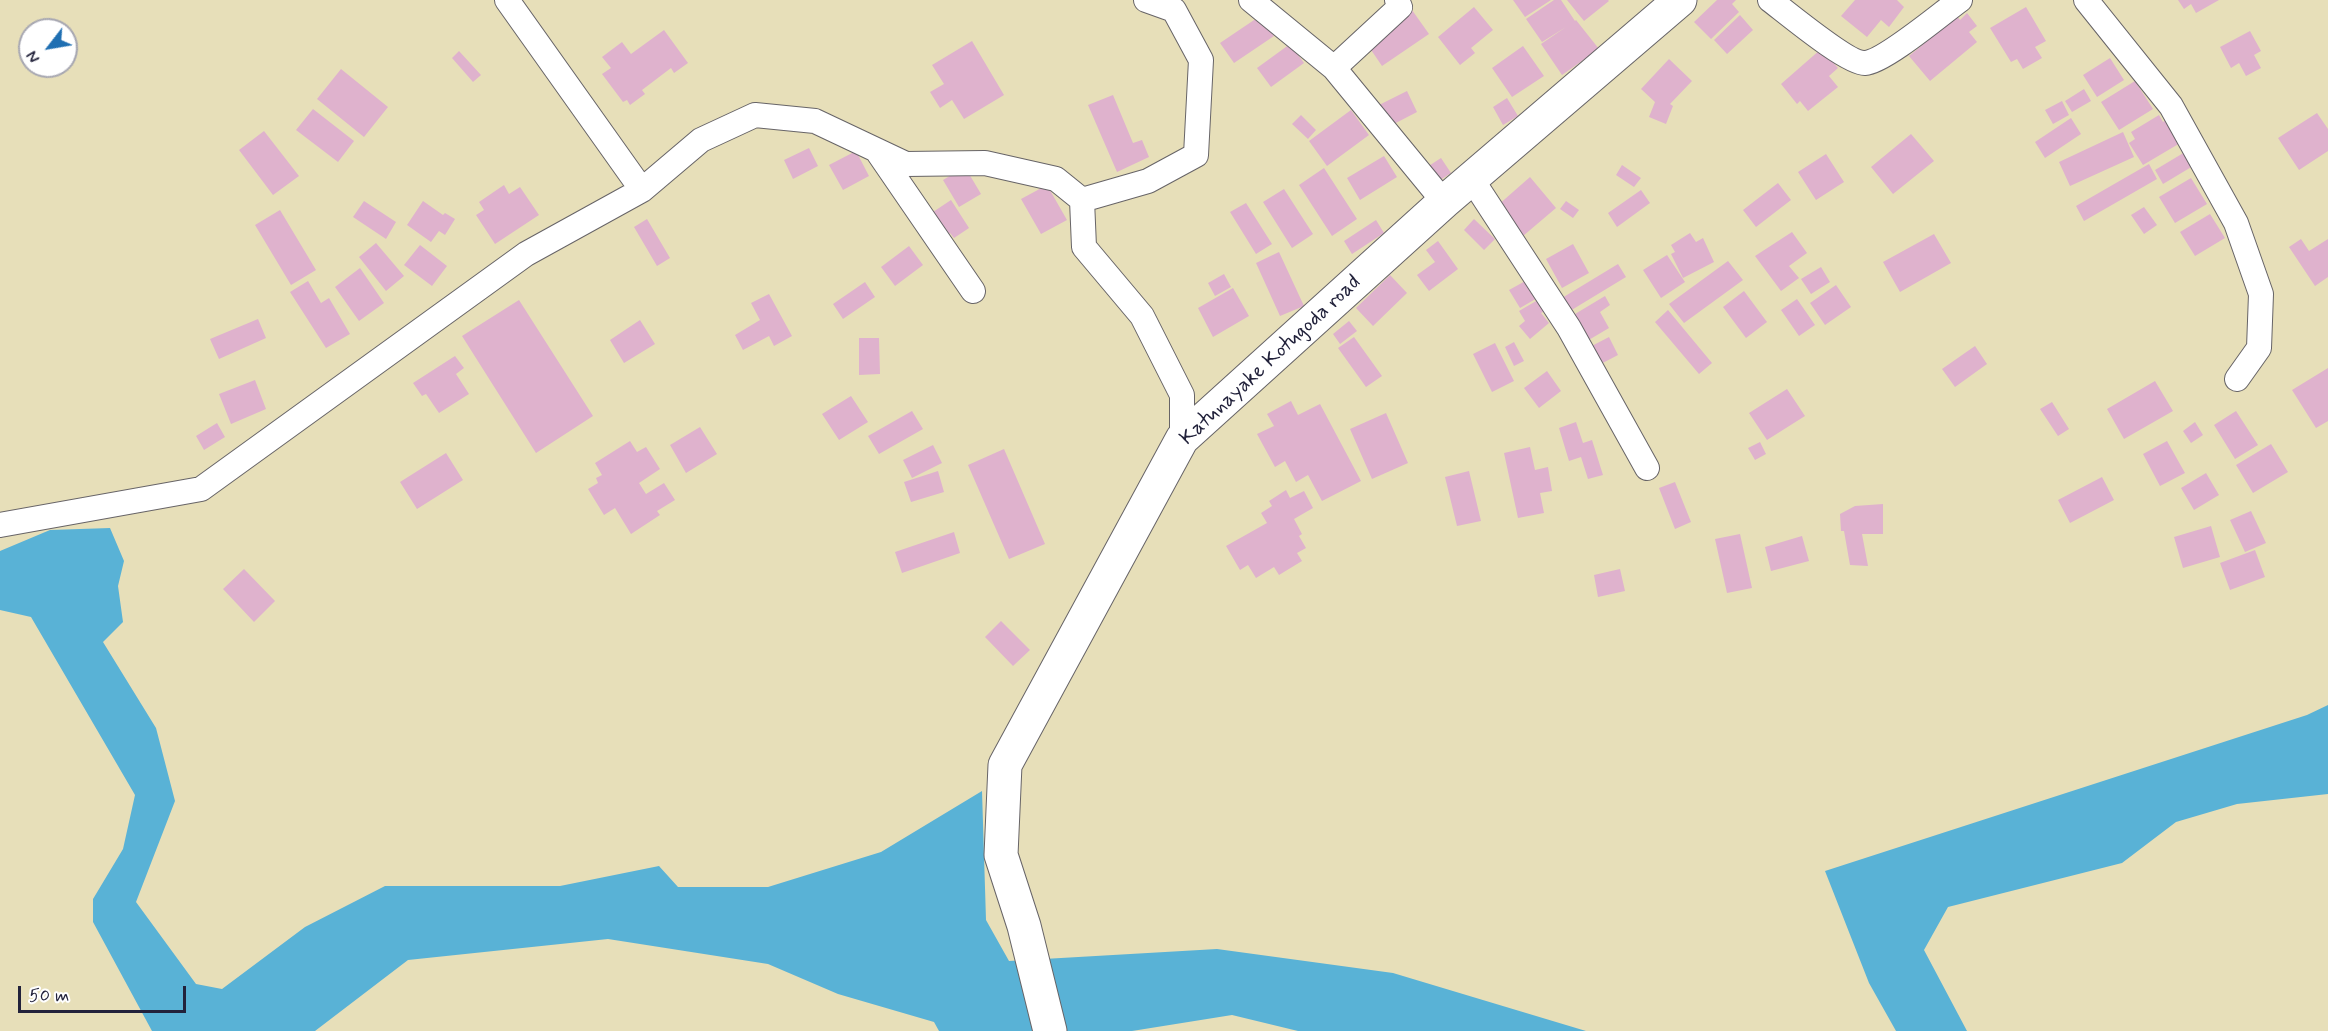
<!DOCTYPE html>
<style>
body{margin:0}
#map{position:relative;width:2328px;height:1031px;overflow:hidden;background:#e7dfb9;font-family:Mynerve,sans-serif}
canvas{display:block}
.north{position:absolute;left:18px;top:18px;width:60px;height:60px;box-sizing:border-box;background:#fff;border:2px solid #a7a7b1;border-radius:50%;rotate:239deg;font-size:16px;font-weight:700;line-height:24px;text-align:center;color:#22223b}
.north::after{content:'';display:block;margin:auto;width:21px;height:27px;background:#1f6fb2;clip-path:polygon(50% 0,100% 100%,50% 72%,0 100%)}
.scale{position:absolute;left:18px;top:986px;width:168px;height:27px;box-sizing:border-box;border:3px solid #22223b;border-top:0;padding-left:8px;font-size:18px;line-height:21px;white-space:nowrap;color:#22223b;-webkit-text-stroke:4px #fff;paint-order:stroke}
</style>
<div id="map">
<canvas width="2328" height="1031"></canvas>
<div class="north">N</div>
<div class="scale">50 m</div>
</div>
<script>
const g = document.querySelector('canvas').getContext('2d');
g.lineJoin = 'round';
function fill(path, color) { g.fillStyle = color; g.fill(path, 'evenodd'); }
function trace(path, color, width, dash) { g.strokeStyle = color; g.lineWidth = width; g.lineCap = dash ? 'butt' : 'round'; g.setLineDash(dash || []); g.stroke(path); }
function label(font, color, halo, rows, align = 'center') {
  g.font = font + ' Mynerve,sans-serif'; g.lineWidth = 5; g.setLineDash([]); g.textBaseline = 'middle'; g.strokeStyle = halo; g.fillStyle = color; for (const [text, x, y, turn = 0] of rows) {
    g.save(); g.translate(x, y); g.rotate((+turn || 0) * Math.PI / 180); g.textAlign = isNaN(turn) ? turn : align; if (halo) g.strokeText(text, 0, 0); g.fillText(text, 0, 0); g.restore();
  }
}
fill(new Path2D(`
 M 110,528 L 124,561 L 118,586 L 123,622 L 103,642 L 156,728 L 175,801 L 136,902 L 196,984 L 222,989 L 305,927 L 385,886 L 560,886 L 659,866 L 678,887 L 768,887 L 881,852 L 982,791 L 986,920 L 1009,961 L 1217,949 L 1393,973 L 1586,1031 L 1298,1031 L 1232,1015 L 1132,1031 L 939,1031 L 934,1022 L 838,994 L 768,964 L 608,939 L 408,960 L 315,1031 L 152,1031 L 93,922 L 93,899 L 123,849 L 135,795 L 31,617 L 0,610 L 0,551 L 50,530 Z
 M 2328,705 L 2328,794 L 2237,804 L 2176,822 L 2122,863 L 1948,907 L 1924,950 L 1967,1031 L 1896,1031 L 1869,983 L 1825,871 L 2307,715 Z`), '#59b2d6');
fill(new Path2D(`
 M 1513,0 L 1551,0 L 1525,17 Z
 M 1554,0 L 1561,0 L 1575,21 L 1576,20 L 1599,49 L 1562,75 L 1541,44 L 1566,27 L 1542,42 L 1526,19 Z
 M 1567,0 L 1608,0 L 1609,1 L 1584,21 Z
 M 1717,0 L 1736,0 L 1732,4 L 1739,12 L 1711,39 L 1694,22 Z
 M 1855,0 L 1897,0 L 1904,7 L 1889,27 L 1881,20 L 1867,37 L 1841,16 Z
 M 2178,0 L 2219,0 L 2196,13 L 2191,4 L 2184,9 Z
 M 1474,7 L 1493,30 L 1471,48 L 1475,53 L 1460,65 L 1438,37 Z
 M 2026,7 L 2046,41 L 2035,47 L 2042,58 L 2023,69 L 2017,59 L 2011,62 L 1990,28 Z
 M 1412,10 L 1429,34 L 1382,66 L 1365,41 Z
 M 1967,13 L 1977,26 L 1969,32 L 1977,42 L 1930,81 L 1909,56 L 1957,16 L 1960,20 Z
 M 1740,15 L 1753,30 L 1727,54 L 1714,40 Z
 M 1260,16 L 1274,36 L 1234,63 L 1220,43 Z
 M 664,30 L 688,63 L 674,73 L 671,68 L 642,90 L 645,94 L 630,105 L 627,100 L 623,102 L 602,74 L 611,68 L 602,57 L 622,42 L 631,54 Z
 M 2250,31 L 2261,51 L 2254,55 L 2261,68 L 2246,76 L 2239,63 L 2231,68 L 2220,47 Z
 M 972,41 L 1004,95 L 964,119 L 952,100 L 940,108 L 930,92 L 944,84 L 932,65 Z
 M 1290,44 L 1304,63 L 1271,87 L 1257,68 Z
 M 1523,46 L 1544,76 L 1512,97 L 1492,68 Z
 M 1821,49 L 1838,68 L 1829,76 L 1838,87 L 1808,111 L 1800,101 L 1797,104 L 1781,84 Z
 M 459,51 L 481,75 L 473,82 L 452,58 Z
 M 2110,58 L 2124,80 L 2097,97 L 2083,75 Z
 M 1669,59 L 1692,81 L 1670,104 L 1673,106 L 1666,124 L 1649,117 L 1655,102 L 1641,89 Z
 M 341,69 L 388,107 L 364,137 L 317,99 Z
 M 2135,81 L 2153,109 L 2119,130 L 2101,102 Z
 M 2084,89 L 2091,101 L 2072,112 L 2065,101 Z
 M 1407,91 L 1417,112 L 1390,126 L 1379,105 Z
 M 1113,95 L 1133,143 L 1142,140 L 1149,157 L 1117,172 L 1088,105 Z
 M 1507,98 L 1518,116 L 1503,125 L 1493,107 Z
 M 2062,101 L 2069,115 L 2053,124 L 2045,110 Z
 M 313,109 L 354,141 L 338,162 L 296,130 Z
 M 1351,110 L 1369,135 L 1327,166 L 1309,141 Z
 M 2317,113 L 2328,129 L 2328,151 L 2299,170 L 2278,138 Z
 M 1301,115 L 1316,130 L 1308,139 L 1292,124 Z
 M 2159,115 L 2163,122 L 2173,116 L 2187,139 L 2143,165 L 2129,143 L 2135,139 L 2131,132 Z
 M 2071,118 L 2081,134 L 2045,158 L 2035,142 Z
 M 264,131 L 299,176 L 273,195 L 239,150 Z
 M 2123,132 L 2134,157 L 2070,186 L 2059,162 Z
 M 1911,134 L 1934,161 L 1893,194 L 1871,167 Z
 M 809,148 L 818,166 L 793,179 L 784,160 Z
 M 2190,149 L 2198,163 L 2163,184 L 2155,170 Z
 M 856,151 L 869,176 L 843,190 L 829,165 Z
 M 1826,154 L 1844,182 L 1816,200 L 1798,172 Z
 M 1384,156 L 1397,177 L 1360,200 L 1347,178 Z
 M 1441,158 L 1451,173 L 1431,186 L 1421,171 Z
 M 2149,164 L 2157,179 L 2084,221 L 2076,206 Z
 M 1622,165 L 1641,178 L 1634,187 L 1616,175 Z
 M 965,167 L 981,194 L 959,207 L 943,180 Z
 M 1324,168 L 1357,219 L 1332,236 L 1299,185 Z
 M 1530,177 L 1556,208 L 1523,236 L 1497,206 Z
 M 2191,178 L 2207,204 L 2175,223 L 2159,197 Z
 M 1778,183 L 1791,200 L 1756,227 L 1743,210 Z
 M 504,185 L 509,194 L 520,187 L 539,215 L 495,244 L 476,215 L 484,210 L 479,202 Z
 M 1047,185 L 1067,220 L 1041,234 L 1021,199 Z
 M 1284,189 L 1313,234 L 1292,248 L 1263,202 Z
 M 1641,190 L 1650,203 L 1617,227 L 1608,213 Z
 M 951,200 L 969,228 L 954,238 L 950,233 L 948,235 L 933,212 Z
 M 364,201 L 396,222 L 386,239 L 353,217 Z
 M 423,201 L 443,215 L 445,213 L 455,219 L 445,235 L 439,231 L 431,242 L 407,225 Z
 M 1566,201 L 1579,210 L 1573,218 L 1560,209 Z
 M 1246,203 L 1272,244 L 1256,254 L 1230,212 Z
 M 2144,207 L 2157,225 L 2144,234 L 2131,215 Z
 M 280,210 L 316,270 L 291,285 L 255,225 Z
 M 2210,214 L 2225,238 L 2195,256 L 2180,232 Z
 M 647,219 L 670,258 L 657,266 L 634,227 Z
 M 1474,219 L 1495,239 L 1484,250 L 1464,230 Z
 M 1376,220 L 1384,233 L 1352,254 L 1344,241 Z
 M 1792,232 L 1807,253 L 1789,266 L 1799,278 L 1781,291 L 1755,256 Z
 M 1690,233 L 1696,242 L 1703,238 L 1714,262 L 1683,278 L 1671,254 L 1675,252 L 1671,245 Z
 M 1934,234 L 1951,263 L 1900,292 L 1883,262 Z
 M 2301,239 L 2309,251 L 2328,239 L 2328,277 L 2315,286 L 2289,247 Z
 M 1438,241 L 1458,269 L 1429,291 L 1417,275 L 1435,262 L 1426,250 Z
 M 376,243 L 404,276 L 386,291 L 359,257 Z
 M 1573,244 L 1589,273 L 1562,288 L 1546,259 Z
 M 420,245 L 447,266 L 432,286 L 404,265 Z
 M 909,246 L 923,265 L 895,286 L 881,267 Z
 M 1279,252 L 1304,306 L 1280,316 L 1256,263 Z
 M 1667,255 L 1685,282 L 1661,298 L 1643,270 Z
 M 1728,261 L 1743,280 L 1684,323 L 1669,304 Z
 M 1618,264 L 1626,277 L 1565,314 L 1557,301 Z
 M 1821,267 L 1830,282 L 1811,294 L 1801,279 Z
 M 360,268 L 384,303 L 359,321 L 335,287 Z
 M 1224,274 L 1231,287 L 1215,296 L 1208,283 Z
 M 1390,275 L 1407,293 L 1373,326 L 1356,308 Z
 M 1529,279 L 1539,297 L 1520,308 L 1509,290 Z
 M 308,281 L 321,303 L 329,298 L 350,334 L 326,348 L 290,292 Z
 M 865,282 L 875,297 L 843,319 L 833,304 Z
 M 1836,285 L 1851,307 L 1825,325 L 1810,303 Z
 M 1233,288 L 1249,316 L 1213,337 L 1198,308 Z
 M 1744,291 L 1767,322 L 1746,338 L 1723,307 Z
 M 769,294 L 792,336 L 774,346 L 769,336 L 743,350 L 735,335 L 760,320 L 751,303 Z
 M 1605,296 L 1610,305 L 1600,312 L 1609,328 L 1587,341 L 1570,317 Z
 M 1543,297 L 1550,308 L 1541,313 L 1549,323 L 1530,339 L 1519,326 L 1525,321 L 1519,311 Z
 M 1797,299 L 1815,325 L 1799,336 L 1781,310 Z
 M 519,300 L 593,416 L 536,453 L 462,336 Z
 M 1668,310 L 1712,363 L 1699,374 L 1655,322 Z
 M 258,319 L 266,338 L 219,359 L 210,339 Z
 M 640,320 L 655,344 L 624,363 L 610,340 Z
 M 1349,321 L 1357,331 L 1340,344 L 1333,334 Z
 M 1354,337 L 1382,376 L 1366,387 L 1338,348 Z
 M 1609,337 L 1618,355 L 1595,367 L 1586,349 Z
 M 859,338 L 879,338 L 880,374 L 859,375 Z
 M 1514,342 L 1524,361 L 1514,366 L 1505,347 Z
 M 1495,343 L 1514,381 L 1492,392 L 1473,354 Z
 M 1975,346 L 1987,364 L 1955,387 L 1942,369 Z
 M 455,356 L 464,368 L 456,374 L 469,394 L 439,413 L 426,394 L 422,396 L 413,383 Z
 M 2328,368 L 2328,421 L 2316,428 L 2292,390 Z
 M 1547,371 L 1561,391 L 1539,408 L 1524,388 Z
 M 255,380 L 266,409 L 231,424 L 219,394 Z
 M 2155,381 L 2173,411 L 2124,439 L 2107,409 Z
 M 1787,389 L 1805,416 L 1767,440 L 1749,413 Z
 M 851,396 L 868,422 L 839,440 L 822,414 Z
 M 1291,401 L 1298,415 L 1320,404 L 1361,481 L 1322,501 L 1308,475 L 1296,482 L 1285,461 L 1275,467 L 1257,434 L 1274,426 L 1267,414 Z
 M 2052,402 L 2069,429 L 2058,436 L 2040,409 Z
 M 912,411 L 923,429 L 879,454 L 868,436 Z
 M 2236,411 L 2258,445 L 2235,459 L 2214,425 Z
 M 1386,413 L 1408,463 L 1372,479 L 1350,429 Z
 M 1576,422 L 1583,443 L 1592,440 L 1603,475 L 1588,479 L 1581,457 L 1569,461 L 1559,428 Z
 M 2195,422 L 2203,435 L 2191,443 L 2183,431 Z
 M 217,423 L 225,437 L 204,450 L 196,436 Z
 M 700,427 L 717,454 L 686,473 L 670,445 Z
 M 630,441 L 637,452 L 646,447 L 660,469 L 639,483 L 646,494 L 664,483 L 675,500 L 657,511 L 660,515 L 631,534 L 615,508 L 604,515 L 588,489 L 598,483 L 596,478 L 602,475 L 595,463 Z
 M 2167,441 L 2185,473 L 2160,486 L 2143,454 Z
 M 1760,442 L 1766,454 L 1755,460 L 1748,448 Z
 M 2271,444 L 2288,472 L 2253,493 L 2236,465 Z
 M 933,445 L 942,463 L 912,478 L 903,460 Z
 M 1530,447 L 1535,470 L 1548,467 L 1552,491 L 1540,493 L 1544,513 L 1518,518 L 1504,453 Z
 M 1004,449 L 1045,544 L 1009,559 L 968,465 Z
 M 446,453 L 463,480 L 417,509 L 400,482 Z
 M 938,471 L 944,492 L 911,502 L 904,482 Z
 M 1469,471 L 1481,521 L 1457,526 L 1445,477 Z
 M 2206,473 L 2219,495 L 2194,510 L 2181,488 Z
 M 2102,477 L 2114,500 L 2070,523 L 2058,500 Z
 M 1675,482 L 1691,522 L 1675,529 L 1659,488 Z
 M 1286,490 L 1290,498 L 1304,491 L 1313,508 L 1294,519 L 1302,534 L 1299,536 L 1306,548 L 1297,553 L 1302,561 L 1279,575 L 1274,567 L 1256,578 L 1248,565 L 1240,570 L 1226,546 L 1267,523 L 1261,513 L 1272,506 L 1269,501 Z
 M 1883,504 L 1883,534 L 1862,534 L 1868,566 L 1850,565 L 1844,531 L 1841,531 L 1840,514 L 1855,506 Z
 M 2251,511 L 2266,543 L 2245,552 L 2230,520 Z
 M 2211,526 L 2220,557 L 2183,568 L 2174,537 Z
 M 954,532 L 960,553 L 902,573 L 895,552 Z
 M 1740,534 L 1752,588 L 1727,593 L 1715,539 Z
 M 1802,536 L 1809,561 L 1771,571 L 1765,547 Z
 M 2255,550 L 2265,577 L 2230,590 L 2220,563 Z
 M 244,569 L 275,601 L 254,622 L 223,589 Z
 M 1620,569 L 1625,591 L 1598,597 L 1594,575 Z
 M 1001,621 L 1030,650 L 1013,666 L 985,637 Z`), '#dfb2cd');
const minor = new Path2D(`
 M 507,0 L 642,190
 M 1251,0 L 1334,68
 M 1397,0 L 1400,7 L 1334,68 L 1444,202
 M 1770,0 C 1786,12 1848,64 1865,63 C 1884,62 1942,13 1960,0
 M 2086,0 L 2171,106 L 2236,223 L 2261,294 L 2259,348 L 2237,379
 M 877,151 L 973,291
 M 1471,178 L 1569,328 L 1647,468
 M 1082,200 L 1148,181 L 1196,155 L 1201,60 L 1174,10 L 1146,0
 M 0,525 L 201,489 L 526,254 L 642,190 L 701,140 L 755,115 L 815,121 L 906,164 L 985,163 L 1056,179 L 1082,200 L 1084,247 L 1142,316 L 1182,395 L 1182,439`);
const secondary = new Path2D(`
 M 1050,1031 L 1024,926 L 1001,855 L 1005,765 L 1182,439 L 1444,202 L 1680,0`);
trace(minor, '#676467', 26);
trace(secondary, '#676467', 35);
trace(minor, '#fff', 24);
trace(secondary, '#fff', 33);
label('21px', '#22223b', '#fff', [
 ["Katunayake Kotugoda road",1271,361,-43]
]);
</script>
